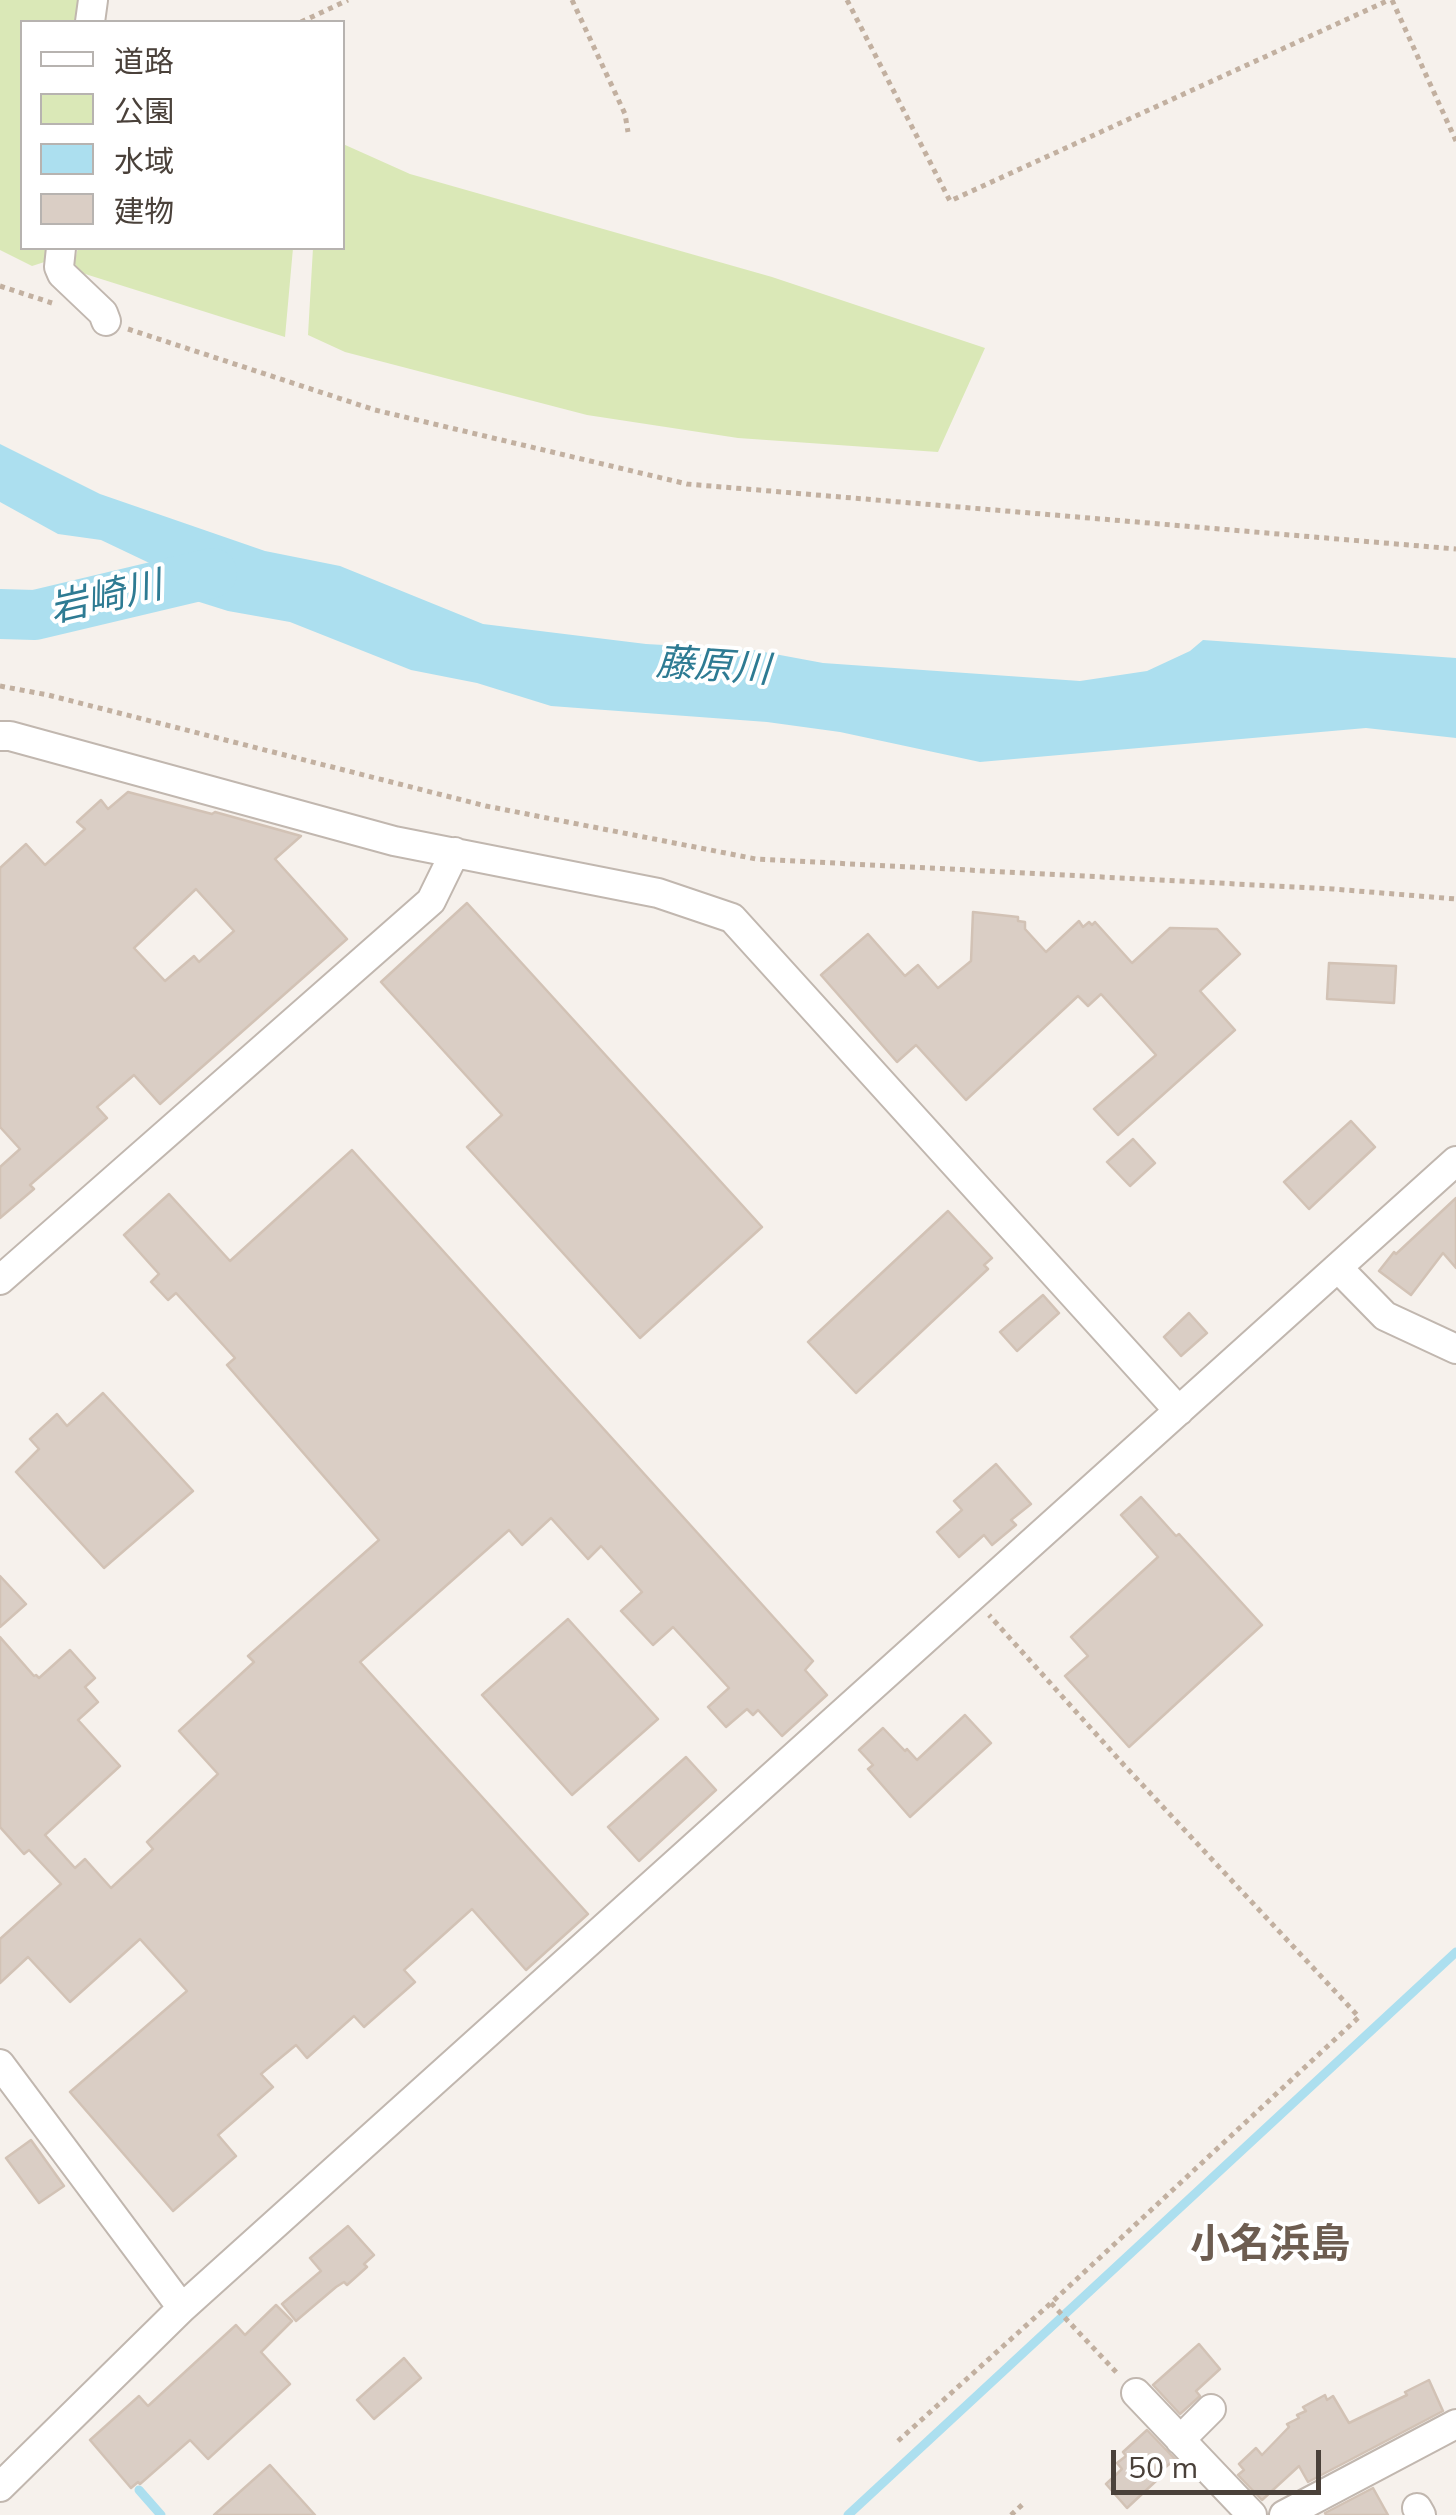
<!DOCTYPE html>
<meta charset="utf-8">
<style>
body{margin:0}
#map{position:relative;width:1456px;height:2515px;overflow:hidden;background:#f6f1ec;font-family:Mulish,"Noto Sans JP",sans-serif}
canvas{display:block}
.legend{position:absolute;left:20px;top:20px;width:325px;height:230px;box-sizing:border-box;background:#fff;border:2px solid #b7b3b0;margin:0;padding:12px 18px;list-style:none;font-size:30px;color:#4a413a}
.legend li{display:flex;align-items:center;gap:20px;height:50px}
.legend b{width:50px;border:2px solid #b7b3b0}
.scale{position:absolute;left:1111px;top:2450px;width:210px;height:45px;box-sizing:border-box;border:5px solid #4a413a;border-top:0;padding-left:12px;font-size:30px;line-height:35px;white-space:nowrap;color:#4a413a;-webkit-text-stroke:8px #fff;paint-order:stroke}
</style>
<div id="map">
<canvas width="1456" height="2515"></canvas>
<ul class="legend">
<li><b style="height:12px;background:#fff"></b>道路</li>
<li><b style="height:28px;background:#dae8b7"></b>公園</li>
<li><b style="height:28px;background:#acdfef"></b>水域</li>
<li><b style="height:28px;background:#dacec5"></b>建物</li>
</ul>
<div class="scale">50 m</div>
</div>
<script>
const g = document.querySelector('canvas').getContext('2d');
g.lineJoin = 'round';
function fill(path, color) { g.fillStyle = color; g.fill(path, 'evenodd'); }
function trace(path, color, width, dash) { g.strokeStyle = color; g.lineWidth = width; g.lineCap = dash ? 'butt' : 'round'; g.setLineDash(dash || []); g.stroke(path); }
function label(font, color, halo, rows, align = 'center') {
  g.font = font + ' Mulish,"Noto Sans JP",sans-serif'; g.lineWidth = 8; g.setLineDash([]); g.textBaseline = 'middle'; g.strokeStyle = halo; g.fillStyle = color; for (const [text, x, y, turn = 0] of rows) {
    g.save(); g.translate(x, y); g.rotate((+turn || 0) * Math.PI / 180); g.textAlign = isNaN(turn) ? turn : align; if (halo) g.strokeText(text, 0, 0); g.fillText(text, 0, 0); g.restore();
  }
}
fill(new Path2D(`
 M 0,0 L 87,0 L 84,22 L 22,22 L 22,248 L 59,248 L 57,258 L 32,266 L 0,250 Z
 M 343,144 L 410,174 L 772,277 L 985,348 L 938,452 L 738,438 L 587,415 L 345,352 L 308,335 L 313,248 L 342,248 Z
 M 78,248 L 293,248 L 285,337 L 82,273 L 74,263 Z`), '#dae8b7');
fill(new Path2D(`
 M 0,444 L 100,494 L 265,551 L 340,566 L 483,624 L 646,644 L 753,650 L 823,663 L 1080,681 L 1147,671 L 1190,651 L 1203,640 L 1456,658 L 1456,738 L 1366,728 L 980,762 L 840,732 L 767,722 L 551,706 L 477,683 L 411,670 L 290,622 L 228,611 L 193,600 L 162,569 L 101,540 L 58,534 L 0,502 Z`), '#acdfef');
trace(new Path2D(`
 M 139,2490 L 161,2515
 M 848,2515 L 1456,1952`), '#acdfef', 9);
trace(new Path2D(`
 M 0,614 L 35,615 L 212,573`), '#acdfef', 50);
const building = new Path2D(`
 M 128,792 L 212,814 L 215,812 L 301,836 L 275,859 L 347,939 L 160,1104 L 134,1075 L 97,1107 L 107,1118 L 30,1185 L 34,1189 L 0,1218 L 0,1167 L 20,1149 L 0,1127 L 0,868 L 26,844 L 45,865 L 85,829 L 77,822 L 101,800 L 108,809 ZM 196,889 L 234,931 L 199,962 L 194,956 L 165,981 L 134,948 Z
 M 467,903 L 762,1227 L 640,1338 L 467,1147 L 502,1115 L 381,982 Z
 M 973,912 L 1018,917 L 1018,921 L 1025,922 L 1025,929 L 1046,952 L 1079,921 L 1083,927 L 1089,922 L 1092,925 L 1095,922 L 1132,963 L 1170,928 L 1217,929 L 1240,954 L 1200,991 L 1235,1030 L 1118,1135 L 1094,1109 L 1156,1055 L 1101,994 L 1088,1006 L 1078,996 L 966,1100 L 916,1045 L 897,1062 L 821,975 L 868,934 L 905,976 L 918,965 L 938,988 L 971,961 Z
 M 1329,963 L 1396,966 L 1394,1003 L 1327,999 Z
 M 1351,1121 L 1375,1147 L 1309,1209 L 1284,1182 Z
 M 1133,1139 L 1155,1163 L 1130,1186 L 1107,1162 Z
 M 352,1150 L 813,1661 L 805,1670 L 827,1695 L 782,1736 L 758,1710 L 753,1715 L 747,1709 L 726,1727 L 708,1707 L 729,1688 L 673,1627 L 653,1645 L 621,1611 L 642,1592 L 601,1546 L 588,1559 L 551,1518 L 522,1545 L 509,1530 L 360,1662 L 588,1914 L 526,1970 L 472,1909 L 404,1970 L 415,1982 L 364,2027 L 354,2016 L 307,2058 L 296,2045 L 261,2074 L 273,2087 L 218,2135 L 236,2156 L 173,2211 L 70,2092 L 187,1991 L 140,1939 L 70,2002 L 28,1957 L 0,1983 L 0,1939 L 61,1884 L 29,1850 L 24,1854 L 0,1827 L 0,1637 L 34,1676 L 36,1675 L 39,1678 L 70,1650 L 95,1678 L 85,1687 L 98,1702 L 78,1720 L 120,1766 L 45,1835 L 75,1868 L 85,1859 L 111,1888 L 153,1849 L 147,1842 L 218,1774 L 179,1731 L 254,1662 L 248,1656 L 379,1540 L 227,1365 L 235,1358 L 176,1293 L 168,1300 L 151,1282 L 159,1274 L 124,1235 L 169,1194 L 230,1261 Z
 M 1456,1198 L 1456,1268 L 1443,1253 L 1411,1295 L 1379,1271 L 1394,1252 L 1396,1254 Z
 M 948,1211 L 992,1258 L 984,1265 L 988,1269 L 856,1393 L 808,1342 Z
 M 1043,1295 L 1059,1313 L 1017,1351 L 1000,1332 Z
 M 1189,1313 L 1207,1333 L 1181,1356 L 1164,1337 Z
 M 103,1393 L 193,1491 L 104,1568 L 16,1472 L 39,1449 L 30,1439 L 57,1414 L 67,1426 Z
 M 996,1464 L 1031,1504 L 1011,1520 L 1016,1525 L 992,1545 L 984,1535 L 959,1557 L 937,1532 L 962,1510 L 954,1501 Z
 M 1141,1497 L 1176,1536 L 1179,1534 L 1262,1625 L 1129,1747 L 1065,1676 L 1088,1656 L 1071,1637 L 1158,1557 L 1121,1515 Z
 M 0,1576 L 26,1604 L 0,1627 Z
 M 568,1619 L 658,1719 L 572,1795 L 482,1695 Z
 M 965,1715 L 991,1743 L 910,1817 L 868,1769 L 873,1765 L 859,1750 L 883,1728 L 905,1751 L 907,1749 L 917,1760 Z
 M 686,1757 L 716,1790 L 639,1861 L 608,1827 Z
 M 31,2140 L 64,2186 L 39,2203 L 6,2158 Z
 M 348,2226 L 374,2255 L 364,2264 L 367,2267 L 347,2285 L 344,2282 L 336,2287 L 296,2321 L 282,2304 L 321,2271 L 310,2258 Z
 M 276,2305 L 292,2321 L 261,2352 L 290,2384 L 208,2459 L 190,2440 L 140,2484 L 138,2482 L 131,2488 L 90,2440 L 139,2396 L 148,2406 L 236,2325 L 245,2335 Z
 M 1199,2344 L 1220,2369 L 1196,2391 L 1200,2396 L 1180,2414 L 1153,2385 Z
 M 404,2358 L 421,2378 L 374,2419 L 357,2400 Z
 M 1429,2380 L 1443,2411 L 1308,2482 L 1299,2466 L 1262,2500 L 1238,2475 L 1244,2470 L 1239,2464 L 1256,2448 L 1262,2455 L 1289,2427 L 1287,2424 L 1299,2418 L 1297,2415 L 1306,2411 L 1303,2407 L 1325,2395 L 1327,2400 L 1333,2396 L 1349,2423 L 1407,2395 L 1405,2392 Z
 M 1147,2430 L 1175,2459 L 1153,2478 L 1156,2481 L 1127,2508 L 1106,2484 L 1122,2469 L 1117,2463 L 1126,2456 L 1123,2452 Z
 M 270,2465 L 315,2515 L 214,2515 Z
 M 1373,2488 L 1388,2515 L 1326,2515 L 1325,2513 Z`);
fill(building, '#dacec5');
trace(building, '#d2c2b5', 2.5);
const minor = new Path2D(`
 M 90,22 L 93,0
 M 61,248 L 59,267 L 62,274 L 103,313 L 106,321
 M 0,736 L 10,736 L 394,841 L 658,893 L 732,918 L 1179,1411
 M 1338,1268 L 1385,1316 L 1456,1349
 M 0,1280 L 431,901 L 455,852
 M 0,2064 L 182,2308
 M 1136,2393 L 1252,2515
 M 1180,2440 L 1211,2409
 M 0,2487 L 182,2308 L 1456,1161
 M 1417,2508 L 1421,2515
 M 1284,2515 L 1456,2424`);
trace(minor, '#c1b7af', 32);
trace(new Path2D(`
 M 572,0 L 625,114 L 628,132
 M 847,0 L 950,201 L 1389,0
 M 1392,0 L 1456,141
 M 301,22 L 348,0
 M 0,286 L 52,303
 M 128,329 L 375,410 L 687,484 L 1456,549
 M 0,686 L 48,695 L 486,806 L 756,859 L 1333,889 L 1456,899
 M 1051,2303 L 1117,2373
 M 898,2441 L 1051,2303 L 1359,2017 L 1123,1764 L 989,1615
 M 1011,2515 L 1024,2503`), '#c2b0a0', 5, [5, 5]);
trace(minor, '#fff', 28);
label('italic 38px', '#2e7b93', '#fff', [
 ["岩崎川",106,598,-13],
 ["藤原川",713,667,4]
]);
label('bold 40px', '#6d5d51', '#fff', [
 ["小名浜島",1270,2245]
]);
</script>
